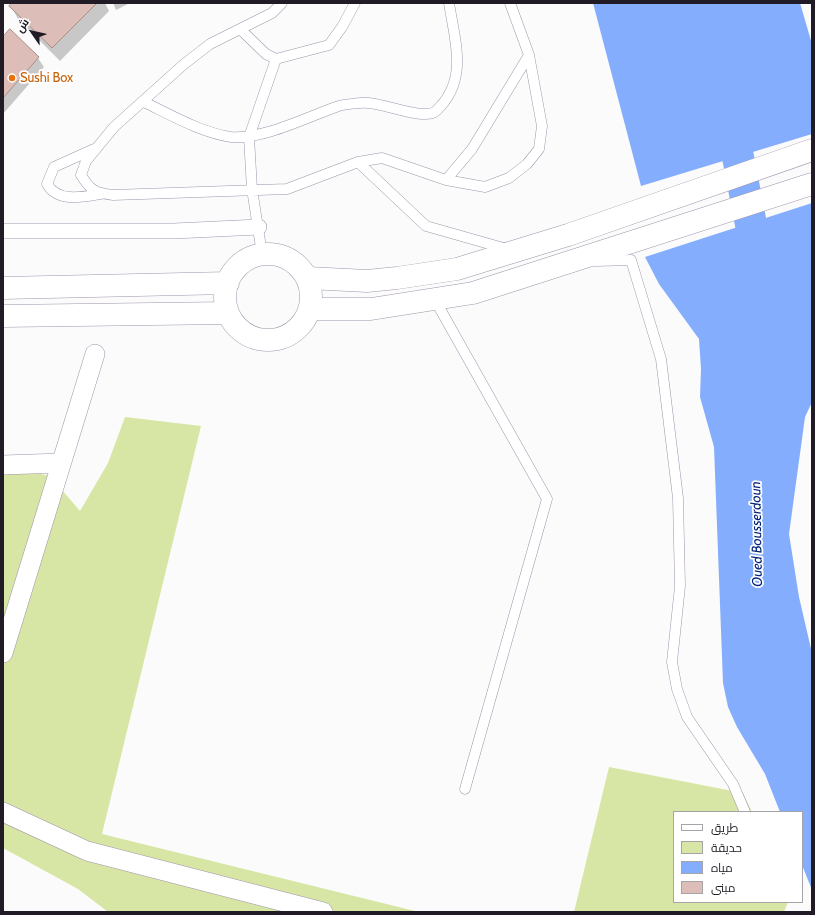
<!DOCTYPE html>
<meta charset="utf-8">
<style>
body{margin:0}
#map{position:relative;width:815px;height:915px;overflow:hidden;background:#fbfbfb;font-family:Cabin,Cairo,sans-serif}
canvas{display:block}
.frame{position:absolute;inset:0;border:4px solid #201b25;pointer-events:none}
.legend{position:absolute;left:673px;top:811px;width:130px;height:92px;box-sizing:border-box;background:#fff;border:1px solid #a6a4a8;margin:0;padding:5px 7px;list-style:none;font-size:12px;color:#201b25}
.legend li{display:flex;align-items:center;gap:8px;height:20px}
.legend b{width:20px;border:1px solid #a6a4a8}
.north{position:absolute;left:12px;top:12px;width:40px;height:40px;-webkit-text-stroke:3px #fff;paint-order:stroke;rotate:304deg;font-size:11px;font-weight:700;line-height:16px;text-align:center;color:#201b25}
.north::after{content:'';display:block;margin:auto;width:14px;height:18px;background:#201b25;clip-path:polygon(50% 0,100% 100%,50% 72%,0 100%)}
</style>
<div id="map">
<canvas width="815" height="915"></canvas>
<div class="frame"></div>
<ul class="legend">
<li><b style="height:5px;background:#fff"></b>طريق</li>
<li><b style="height:11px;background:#d7e6a4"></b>حديقة</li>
<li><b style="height:11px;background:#84aefd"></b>مياه</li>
<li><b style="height:11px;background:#ddbdb7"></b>مبنى</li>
</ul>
<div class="north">ش</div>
</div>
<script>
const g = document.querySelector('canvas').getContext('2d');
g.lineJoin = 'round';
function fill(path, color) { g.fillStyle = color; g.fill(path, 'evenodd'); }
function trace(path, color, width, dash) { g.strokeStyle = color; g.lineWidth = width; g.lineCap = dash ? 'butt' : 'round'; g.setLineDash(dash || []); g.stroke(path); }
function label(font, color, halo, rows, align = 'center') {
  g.font = font + ' Cabin,sans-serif'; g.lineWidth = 3.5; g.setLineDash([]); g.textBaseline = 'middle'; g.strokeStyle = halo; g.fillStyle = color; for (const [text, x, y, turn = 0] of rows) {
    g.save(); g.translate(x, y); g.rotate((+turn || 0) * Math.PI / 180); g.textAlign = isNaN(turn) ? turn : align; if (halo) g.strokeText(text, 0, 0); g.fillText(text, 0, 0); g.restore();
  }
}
fill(new Path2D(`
 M 125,417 L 201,426 L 102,834 L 419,912 L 108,912 L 78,889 L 3,848 L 3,466 L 50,476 L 80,511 L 108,463 Z
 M 609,767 L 743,793 L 752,812 L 674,812 L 674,902 L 788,902 L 784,912 L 574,912 Z`), '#d7e6a4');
fill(new Path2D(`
 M 593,3 L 800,3 L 812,44 L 812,134 L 641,186 Z
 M 812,203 L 812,402 L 805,417 L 789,534 L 799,597 L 812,653 L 812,890 L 802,865 L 802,812 L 780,812 L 765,774 L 737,727 L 728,707 L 723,683 L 714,447 L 700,397 L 701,369 L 699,339 L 659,284 L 645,257 Z`), '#84aefd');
fill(new Path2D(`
 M 14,3 L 105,3 L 109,11 L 60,61 L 18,19 L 11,6 Z
 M 113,3 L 130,3 L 116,10 Z
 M 3,39 L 38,58 L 44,67 L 3,114 Z`), '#0003');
trace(new Path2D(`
 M 738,157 L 759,266`), '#84aefd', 32);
const building = new Path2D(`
 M 12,3 L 97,3 L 52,48 L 9,6 Z
 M 10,29 L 39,57 L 3,98 L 3,37 Z`);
fill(building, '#ddbdb7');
trace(building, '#ab8c86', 1);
const service = new Path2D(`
 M 282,3 L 272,13 L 210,44 L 183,65 L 114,127 L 86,161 L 81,175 C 90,190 95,193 113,195 L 287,189 L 358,162 L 382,158 L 446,180 L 485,187 L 509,178 L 527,164 L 539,149 L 542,126 L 529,55 L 510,3
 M 240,29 L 266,54 L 276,59 L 329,45 L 342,27 L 355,3
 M 144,102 C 171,115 202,133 231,137 C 262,140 307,117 336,107 C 343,104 352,104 360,103 C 379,100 424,122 436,111 C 469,80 455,42 449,3
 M 94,149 L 54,167 L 47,184 C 58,203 83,197 101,194
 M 358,162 L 426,226 L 507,249
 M 446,180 L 472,149 L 529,55
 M 262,254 L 252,189 L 249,137 L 276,59
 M 596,261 L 631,260 L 661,359 L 678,498 L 680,586 L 672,662 L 677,689 L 687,717 L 733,784 L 745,812
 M 435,300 L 547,499 L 465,789`);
const pedestrian = new Path2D(`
 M 3,231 L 174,231 L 259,227`);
const minor = new Path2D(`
 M 3,465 L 61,463
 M 3,653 L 95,354
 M 3,812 L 87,851 L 323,912`);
const secondary = new Path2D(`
 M225 297a43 43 0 1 1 86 0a43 43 0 1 1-86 0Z
 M 308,278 L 367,281 L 397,278 L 457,269 L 568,235 L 812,150
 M 3,288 L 228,283
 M 310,309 L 371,309 L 473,293 L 812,184
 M 3,316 L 227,313`);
trace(service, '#a094ac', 11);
trace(pedestrian, '#a094ac', 16);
trace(minor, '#a094ac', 20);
trace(secondary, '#a094ac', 23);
trace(service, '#fff', 10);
trace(pedestrian, '#fff', 15);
trace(minor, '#fff', 19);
trace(secondary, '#fff', 22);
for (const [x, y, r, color] of [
 [12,78,4,"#e8710a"]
]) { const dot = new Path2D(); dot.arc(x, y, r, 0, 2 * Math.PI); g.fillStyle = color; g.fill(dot); trace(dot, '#fff', 1.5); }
label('13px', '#c56008', '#fff', [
 ["Sushi Box",20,78]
], 'left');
label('italic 14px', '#00237b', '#fff', [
 ["Oued Bousserdoun",757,534,-91]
]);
</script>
